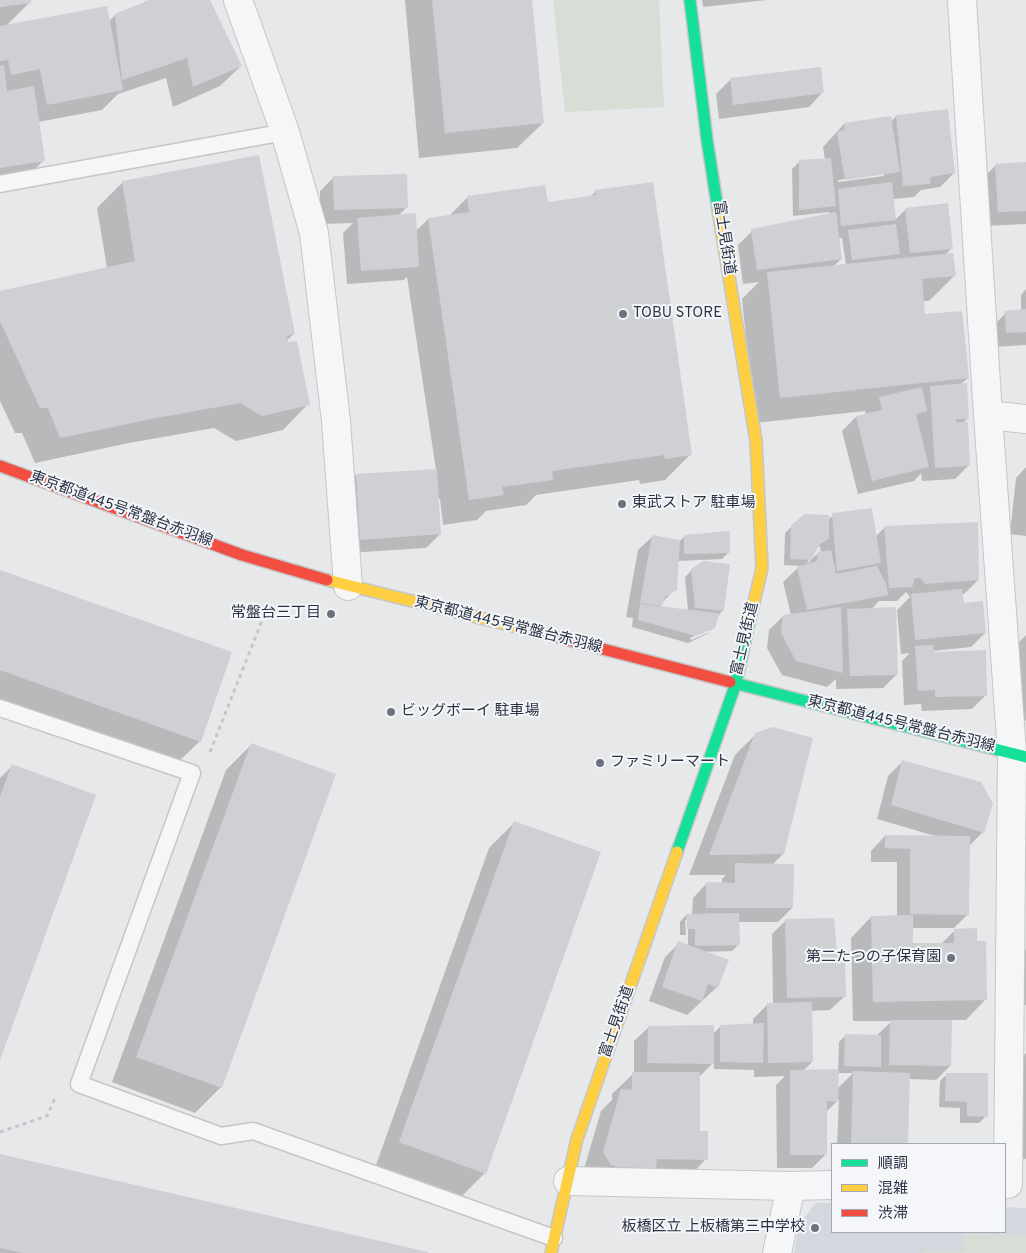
<!DOCTYPE html>
<meta charset="utf-8">
<style>
body{margin:0}
#map{position:relative;width:1026px;height:1253px;overflow:hidden;background:#e6e8ea;font-family:Overpass,"Noto Sans JP",sans-serif}
canvas{display:block}
.legend{position:absolute;left:831px;top:1143px;width:175px;height:90px;box-sizing:border-box;background:#f4f6f9;border:1px solid #a4a8b1;margin:0;padding:6px 9px;list-style:none;font-size:15px;color:#2b3445}
.legend li{display:flex;align-items:center;gap:10px;height:25px}
.legend b{width:25px;border:1px solid #a4a8b1}
</style>
<div id="map">
<canvas width="1026" height="1253"></canvas>
<ul class="legend">
<li><b style="height:6px;background:#16e098"></b>順調</li>
<li><b style="height:6px;background:#ffcf43"></b>混雑</li>
<li><b style="height:6px;background:#f24e42"></b>渋滞</li>
</ul>
</div>
<script>
const g = document.querySelector('canvas').getContext('2d');
g.lineJoin = 'round';
function fill(path, color) { g.fillStyle = color; g.fill(path, 'evenodd'); }
function trace(path, color, width, dash) { g.strokeStyle = color; g.lineWidth = width; g.lineCap = dash ? 'butt' : 'round'; g.setLineDash(dash || []); g.stroke(path); }
function label(font, color, halo, rows, align = 'center') {
  g.font = font + ' Overpass,"Noto Sans JP",sans-serif'; g.lineWidth = 4; g.setLineDash([]); g.textBaseline = 'middle'; g.strokeStyle = halo; g.fillStyle = color; for (const [text, x, y, turn = 0] of rows) {
    g.save(); g.translate(x, y); g.rotate((+turn || 0) * Math.PI / 180); g.textAlign = isNaN(turn) ? turn : align; if (halo) g.strokeText(text, 0, 0); g.fillText(text, 0, 0); g.restore();
  }
}
fill(new Path2D(`
 M 816,1203 L 832,1203 L 832,1232 L 1005,1232 L 1005,1207 L 1026,1208 L 1026,1253 L 794,1253 L 799,1224 Z`), '#d4d7dd');
fill(new Path2D(`
 M 553,0 L 659,0 L 664,107 L 565,112 Z
 M 964,1234 L 1026,1235 L 1026,1253 L 923,1253 L 923,1252 L 964,1252 Z`), '#d6ded6');
fill(new Path2D(`
 M 0,0 L 30,0 L 30,2 L 6,26 L 109,21 L 115,15 L 153,0 L 209,0 L 241,66 L 220,86 L 173,107 L 166,78 L 118,94 L 102,110 L 38,122 L 44,160 L 30,174 L 0,179 Z
 M 405,0 L 531,0 L 543,123 L 517,148 L 419,158 Z
 M 702,0 L 767,0 L 703,7 Z
 M 820,68 L 823,92 L 809,107 L 719,119 L 716,94 L 730,80 Z
 M 896,116 L 954,173 L 940,187 L 921,190 L 914,197 L 893,199 L 895,220 L 906,209 L 952,248 L 945,255 L 955,275 L 929,301 L 922,301 L 924,316 L 968,378 L 960,385 L 968,418 L 963,423 L 969,465 L 955,479 L 922,481 L 921,473 L 914,481 L 858,494 L 842,431 L 856,417 L 866,415 L 865,411 L 755,423 L 742,299 L 759,282 L 743,284 L 738,245 L 752,231 L 829,214 L 829,212 L 793,216 L 792,169 L 799,162 L 825,160 L 823,147 L 844,124 L 891,122 ZM 884,173 L 884,176 L 838,182 L 838,180 ZM 838,238 L 842,238 L 846,265 L 833,267 L 841,259 Z
 M 1026,164 L 1026,224 L 984,226 L 982,179 L 996,165 Z
 M 334,177 L 406,208 L 398,216 L 416,231 L 428,219 L 449,216 L 468,197 L 547,203 L 590,197 L 596,191 L 691,454 L 665,480 L 640,484 L 639,480 L 536,495 L 526,505 L 486,511 L 477,520 L 443,525 L 440,499 L 438,499 L 440,534 L 426,548 L 347,553 L 342,489 L 356,475 L 436,470 L 407,277 L 404,280 L 347,284 L 343,233 L 353,223 L 320,224 L 320,191 Z
 M 123,182 L 294,334 L 286,341 L 308,404 L 283,430 L 236,441 L 214,428 L 129,443 L 35,463 L 22,433 L 15,433 L 0,401 L 0,292 L 107,268 L 97,208 Z
 M 1026,289 L 1026,345 L 993,347 L 992,327 L 1006,313 L 1021,311 L 1021,295 Z
 M 1026,467 L 1026,536 L 1010,534 L 1016,478 Z
 M 833,515 L 875,537 L 884,528 L 978,580 L 964,594 L 962,594 L 962,604 L 985,633 L 971,647 L 932,651 L 986,695 L 972,709 L 922,711 L 921,704 L 904,705 L 902,661 L 910,653 L 901,654 L 897,610 L 910,597 L 906,592 L 897,601 L 879,601 L 871,610 L 897,674 L 883,688 L 836,689 L 836,679 L 827,687 L 782,675 L 767,648 L 769,630 L 783,616 L 791,615 L 783,582 L 800,566 L 784,565 L 785,533 L 792,526 L 828,520 ZM 820,546 L 821,553 L 818,553 L 808,563 L 807,563 L 816,548 Z
 M 653,536 L 680,541 L 685,536 L 729,552 L 722,559 L 678,561 L 675,589 L 662,603 L 659,608 L 688,611 L 685,577 L 692,570 L 723,610 L 718,616 L 714,627 L 710,631 L 710,629 L 690,638 L 691,640 L 710,632 L 707,634 L 688,643 L 632,627 L 633,618 L 626,617 L 638,550 Z
 M 0,571 L 200,741 L 174,766 L 0,704 Z
 M 1026,635 L 1026,721 L 1023,718 L 1022,691 L 1014,690 L 1017,644 Z
 M 756,734 L 783,854 L 772,865 L 792,908 L 778,922 L 738,922 L 739,944 L 732,951 L 703,952 L 717,987 L 687,1015 L 649,1001 L 665,957 L 679,943 L 688,946 L 688,935 L 680,935 L 680,922 L 686,915 L 692,915 L 693,898 L 707,883 L 722,884 L 722,879 L 726,875 L 689,875 L 735,755 ZM 685,920 L 688,920 L 688,935 L 686,935 Z
 M 252,744 L 221,1087 L 195,1113 L 112,1082 L 226,770 Z
 M 902,762 L 983,832 L 968,847 L 968,914 L 954,928 L 912,928 L 912,945 L 941,944 L 955,930 L 976,943 L 986,999 L 966,1020 L 951,1020 L 950,1066 L 936,1080 L 909,1079 L 906,1144 L 837,1144 L 839,1099 L 826,1112 L 826,1154 L 812,1168 L 777,1168 L 776,1085 L 785,1076 L 754,1077 L 754,1070 L 714,1069 L 714,1062 L 699,1077 L 698,1133 L 706,1159 L 686,1180 L 583,1172 L 601,1111 L 612,1100 L 612,1094 L 634,1073 L 634,1041 L 649,1027 L 713,1034 L 721,1026 L 753,1025 L 753,1019 L 767,1005 L 773,1004 L 772,934 L 786,920 L 835,955 L 845,996 L 830,1010 L 811,1011 L 812,1062 L 803,1071 L 838,1070 L 839,1042 L 846,1035 L 876,1036 L 892,1021 L 853,1021 L 851,938 L 871,917 L 897,917 L 897,862 L 871,862 L 871,851 L 885,836 L 935,836 L 877,819 L 888,776 ZM 837,1073 L 853,1073 L 837,1089 Z
 M 12,766 L 0,1057 L 0,778 Z
 M 515,822 L 485,1173 L 459,1199 L 375,1168 L 489,848 Z
 M 1026,947 L 1026,1005 L 1014,1004 L 1024,957 Z
 M 1026,1053 L 1026,1159 L 1010,1158 L 1022,1057 Z
 M 947,1074 L 986,1116 L 979,1123 L 960,1123 L 960,1108 L 939,1107 L 940,1081 Z
 M 0,1155 L 426,1253 L 0,1253 Z`), '#0003');
fill(new Path2D(`
 M 0,0 L 31,0 L 31,3 L 0,7 Z
 M 149,0 L 210,0 L 242,66 L 193,87 L 187,58 L 122,80 L 115,14 Z
 M 432,0 L 532,0 L 544,123 L 445,133 Z
 M 107,6 L 123,90 L 47,105 L 40,69 L 11,75 L 8,60 L 0,61 L 0,26 Z
 M 4,65 L 7,91 L 34,86 L 45,161 L 0,168 L 0,66 Z
 M 821,67 L 824,93 L 733,105 L 730,78 Z
 M 948,109 L 955,173 L 931,177 L 930,184 L 903,186 L 896,115 Z
 M 891,116 L 900,172 L 845,180 L 837,132 L 845,130 L 844,123 Z
 M 259,155 L 295,334 L 287,336 L 288,342 L 297,341 L 310,405 L 262,416 L 240,403 L 156,418 L 60,438 L 48,408 L 40,408 L 0,321 L 0,291 L 135,261 L 122,181 Z
 M 831,158 L 836,206 L 799,210 L 799,160 Z
 M 1026,162 L 1026,211 L 998,212 L 995,164 Z
 M 407,174 L 408,208 L 334,210 L 333,176 Z
 M 653,182 L 692,455 L 665,459 L 664,455 L 552,471 L 553,480 L 502,487 L 504,495 L 469,500 L 428,218 L 469,212 L 467,196 L 545,185 L 548,202 L 596,195 L 595,190 Z
 M 892,182 L 896,220 L 841,226 L 838,189 Z
 M 948,203 L 953,249 L 910,253 L 905,208 Z
 M 836,212 L 842,259 L 757,270 L 751,229 Z
 M 416,213 L 419,267 L 361,271 L 357,218 Z
 M 896,224 L 900,254 L 852,260 L 848,230 Z
 M 953,253 L 956,276 L 922,279 L 925,314 L 962,311 L 969,378 L 780,398 L 767,272 Z
 M 1026,309 L 1026,332 L 1006,333 L 1005,311 Z
 M 967,383 L 969,419 L 956,419 L 956,422 L 968,422 L 970,466 L 935,468 L 930,386 Z
 M 922,387 L 927,411 L 916,414 L 929,467 L 872,481 L 856,416 L 882,410 L 879,397 Z
 M 437,469 L 441,534 L 360,540 L 356,474 Z
 M 872,508 L 881,563 L 837,571 L 832,513 Z
 M 805,514 L 829,515 L 829,539 L 820,544 L 811,560 L 790,559 L 791,525 Z
 M 978,522 L 979,580 L 925,584 L 920,578 L 915,578 L 912,587 L 889,588 L 884,526 Z
 M 730,531 L 730,553 L 684,554 L 684,535 Z
 M 652,535 L 680,540 L 677,590 L 665,597 L 662,606 L 640,603 Z
 M 831,550 L 836,574 L 877,566 L 886,584 L 888,595 L 807,610 L 797,567 L 817,561 L 818,552 Z
 M 703,561 L 730,564 L 724,611 L 695,608 L 691,569 Z
 M 0,570 L 232,652 L 201,742 L 0,670 Z
 M 962,589 L 964,603 L 983,601 L 986,633 L 915,640 L 911,594 Z
 M 640,604 L 717,613 L 719,615 L 715,628 L 696,636 L 638,620 Z
 M 841,607 L 843,673 L 796,661 L 781,633 L 783,615 Z
 M 896,607 L 898,675 L 850,676 L 847,609 Z
 M 933,645 L 934,652 L 986,650 L 987,696 L 935,697 L 935,690 L 918,691 L 915,646 Z
 M 773,727 L 813,738 L 784,854 L 709,855 L 755,733 Z
 M 251,743 L 336,774 L 222,1088 L 136,1057 Z
 M 902,760 L 981,782 L 993,804 L 984,833 L 891,805 Z
 M 12,764 L 96,795 L 0,1060 L 0,797 Z
 M 514,821 L 601,852 L 486,1174 L 399,1142 Z
 M 885,835 L 970,836 L 969,915 L 910,914 L 910,849 L 885,848 Z
 M 735,863 L 794,864 L 793,908 L 706,908 L 706,882 L 735,883 Z
 M 739,913 L 740,945 L 695,946 L 695,929 L 687,929 L 686,914 Z
 M 913,915 L 913,943 L 954,943 L 954,929 L 977,928 L 977,941 L 986,941 L 987,1000 L 873,1002 L 871,916 Z
 M 834,918 L 837,954 L 845,956 L 846,997 L 787,998 L 785,919 Z
 M 678,941 L 729,960 L 718,988 L 708,984 L 702,1001 L 662,987 Z
 M 812,1002 L 813,1062 L 768,1063 L 767,1003 Z
 M 890,1020 L 952,1020 L 951,1066 L 889,1065 Z
 M 764,1023 L 763,1063 L 720,1062 L 720,1025 Z
 M 714,1025 L 714,1064 L 647,1063 L 648,1026 Z
 M 845,1034 L 881,1035 L 881,1067 L 844,1066 Z
 M 839,1069 L 838,1102 L 827,1101 L 827,1155 L 790,1155 L 790,1070 Z
 M 853,1071 L 910,1073 L 908,1144 L 851,1144 Z
 M 632,1072 L 700,1072 L 700,1131 L 708,1131 L 708,1160 L 657,1159 L 656,1168 L 623,1168 L 611,1165 L 603,1152 L 621,1089 L 632,1090 Z
 M 946,1073 L 988,1073 L 988,1117 L 967,1116 L 967,1102 L 945,1101 Z
 M 0,1154 L 428,1252 L 428,1253 L 23,1253 L 0,1248 Z`), '#ced0d3');
const lane = new Path2D(`
 M 0,184 L 285,132
 M 0,708 L 192,773 L 79,1084 L 221,1136 L 253,1131 L 554,1238`);
const street = new Path2D(`
 M 238,0 L 285,132 L 314,233 L 336,421 L 348,586
 M 962,0 L 988,415 L 1012,753 L 1008,1184
 M 988,415 L 1026,419
 M 568,1181 L 791,1186 L 832,1185
 M 777,1253 L 791,1186`);
const fast = new Path2D(`
 M 690,0 L 707,140 L 718,210
 M 730,682 L 1026,757
 M 677,852 L 736,683 L 750,619`);
const slow = new Path2D(`
 M 718,210 L 756,441 L 762,568 L 750,619
 M 327,580 L 533,631
 M 551,1253 L 577,1139 L 677,852`);
const jam = new Path2D(`
 M 0,466 L 242,555 L 327,580
 M 533,631 L 730,682`);
trace(lane, '#c4c6c8', 19);
trace(street, '#c4c6c8', 30);
trace(fast, '#c4c6c8', 14);
trace(slow, '#c4c6c8', 14);
trace(jam, '#c4c6c8', 14);
trace(new Path2D(`
 M 210,752 L 269,603
 M 0,1132 L 47,1116 L 55,1098`), '#c5c6ca', 3, [4, 4]);
trace(lane, '#f5f6f7', 16);
trace(street, '#f5f6f7', 28);
trace(fast, '#16e098', 11);
trace(slow, '#ffcf43', 11);
trace(jam, '#f24e42', 11);
for (const [x, y, r, color] of [
 [623,314,5,"#6c737f"],
 [622,504,5,"#6c737f"],
 [331,614,5,"#6c737f"],
 [391,712,5,"#6c737f"],
 [600,763,5,"#6c737f"],
 [951,958,5,"#6c737f"],
 [815,1228,5,"#6c737f"]
]) { const dot = new Path2D(); dot.arc(x, y, r, 0, 2 * Math.PI); g.fillStyle = color; g.fill(dot); trace(dot, '#f4f6f9', 2); }
label('15px', '#2b3445', '#f4f6f9', [
 ["富士見街道",723,238,81],
 ["東京都道445号常盤台赤羽線",121,510,20],
 ["東京都道445号常盤台赤羽線",508,626,14],
 ["富士見街道",746,639,-77],
 ["東京都道445号常盤台赤羽線",901,725,14],
 ["富士見街道",618,1022,-71]
]);
label('15px', '#2b3445', '#f4f6f9', [
 ["TOBU STORE",633,314],
 ["東武ストア 駐車場",632,504],
 ["常盤台三丁目",321,614,"right"],
 ["ビッグボーイ 駐車場",401,712],
 ["ファミリーマート",610,763],
 ["第二たつの子保育園",941,958,"right"],
 ["板橋区立 上板橋第三中学校",805,1228,"right"]
], 'left');
</script>
